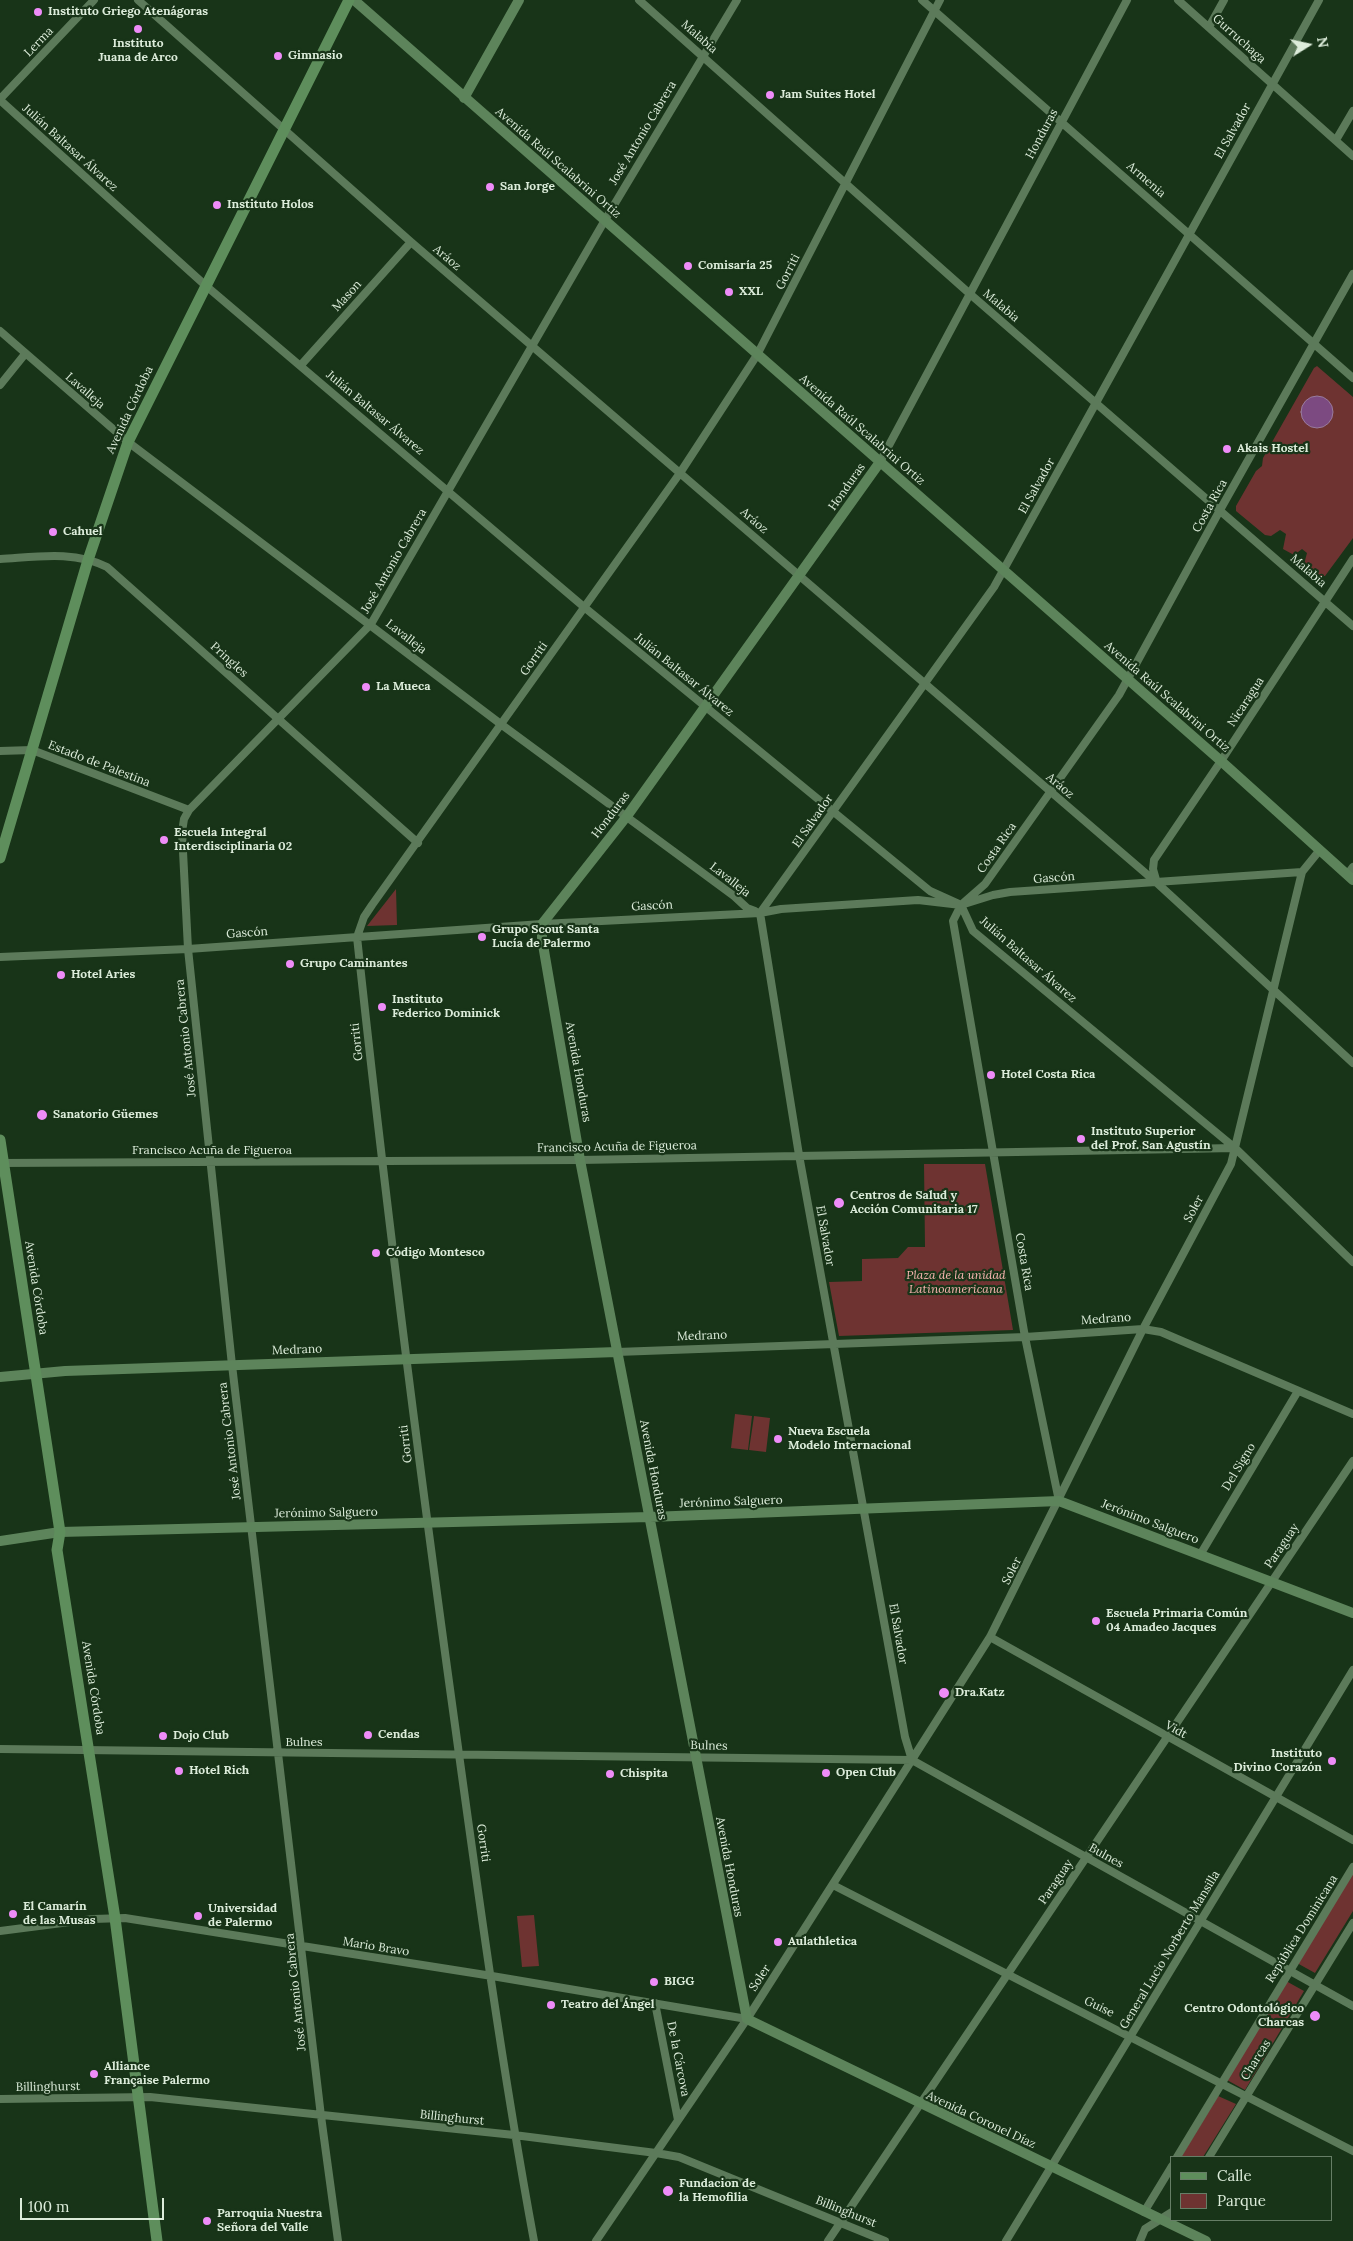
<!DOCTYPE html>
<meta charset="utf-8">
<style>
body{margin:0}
#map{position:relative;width:1353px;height:2241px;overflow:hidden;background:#183418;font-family:Lora,serif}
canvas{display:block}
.legend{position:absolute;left:1170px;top:2156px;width:162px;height:65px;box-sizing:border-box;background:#183418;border:1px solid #667e66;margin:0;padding:6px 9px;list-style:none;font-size:15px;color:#dcecda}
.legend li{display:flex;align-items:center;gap:10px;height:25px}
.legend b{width:25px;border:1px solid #667e66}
.north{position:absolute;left:1283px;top:20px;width:50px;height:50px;-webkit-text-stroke:4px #183418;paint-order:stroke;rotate:80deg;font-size:14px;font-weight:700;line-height:20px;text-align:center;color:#dcecda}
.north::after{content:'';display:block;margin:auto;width:18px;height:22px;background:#dcecda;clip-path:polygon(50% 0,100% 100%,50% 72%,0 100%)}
.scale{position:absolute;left:20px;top:2198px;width:144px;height:22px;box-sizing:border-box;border:2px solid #dcecda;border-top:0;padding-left:6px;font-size:15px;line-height:18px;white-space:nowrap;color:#dcecda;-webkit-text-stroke:4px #183418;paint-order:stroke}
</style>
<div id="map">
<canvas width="1353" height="2241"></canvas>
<ul class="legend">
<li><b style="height:6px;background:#5e8e5c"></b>Calle</li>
<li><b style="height:14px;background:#6e3331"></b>Parque</li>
</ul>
<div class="north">N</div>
<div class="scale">100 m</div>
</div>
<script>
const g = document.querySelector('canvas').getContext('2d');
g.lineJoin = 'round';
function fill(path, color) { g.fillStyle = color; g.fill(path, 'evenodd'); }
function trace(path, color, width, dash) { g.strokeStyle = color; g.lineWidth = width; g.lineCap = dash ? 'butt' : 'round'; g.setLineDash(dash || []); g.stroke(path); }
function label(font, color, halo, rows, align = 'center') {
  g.font = font + ' Lora,serif'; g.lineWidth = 4.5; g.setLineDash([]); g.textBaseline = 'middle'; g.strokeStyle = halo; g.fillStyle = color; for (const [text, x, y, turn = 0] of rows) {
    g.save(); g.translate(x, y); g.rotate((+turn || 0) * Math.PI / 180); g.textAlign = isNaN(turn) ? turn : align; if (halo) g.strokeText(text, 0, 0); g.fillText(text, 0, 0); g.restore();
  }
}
fill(new Path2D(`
 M 1317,366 L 1353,397 L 1353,538 L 1325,576 L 1311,577 L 1303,568 L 1307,553 L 1302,549 L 1294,555 L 1283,549 L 1286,534 L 1280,530 L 1271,536 L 1265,535 L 1236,511 L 1236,506 L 1256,471 L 1262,466 L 1263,458 L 1314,368 Z
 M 396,889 L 397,925 L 367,926 Z
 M 924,1164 L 985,1164 L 1013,1330 L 839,1336 L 829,1282 L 862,1281 L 862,1259 L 898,1258 L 908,1247 L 925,1247 Z
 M 735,1414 L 752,1416 L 748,1450 L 731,1448 Z
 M 754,1416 L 770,1418 L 766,1452 L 749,1450 Z
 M 1353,1872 L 1353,1911 L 1315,1973 L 1297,1963 Z
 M 534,1915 L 539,1966 L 522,1967 L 517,1916 Z
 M 1286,1981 L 1304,1991 L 1245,2090 L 1227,2080 Z
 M 1218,2096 L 1236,2104 L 1203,2157 L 1181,2157 Z`), '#6e3331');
const water = new Path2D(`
 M1301 412a16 16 0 1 1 32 0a16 16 0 1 1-32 0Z`);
fill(water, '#7c4a81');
trace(water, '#997b9c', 1);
trace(new Path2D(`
 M 138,0 L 411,242 L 1157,883 L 1353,1063
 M 639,0 L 970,294 L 1353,626
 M 922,0 L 1353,378
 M 1178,0 L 1353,156
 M 1209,27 L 1224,0
 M 0,99 L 94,0
 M 0,100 L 205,285 L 584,607 L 930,891 L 961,905 L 973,931 L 1235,1148 L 1353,1262
 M 1336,140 L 1353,111
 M 0,331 L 128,442 L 502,725 L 734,896 L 747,908 L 755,911
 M 301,365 L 411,242
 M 0,385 L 25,354
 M 880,462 L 1127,0
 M 0,559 C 35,557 74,550 107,567 L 418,843
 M 0,751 L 32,750 L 189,810
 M 1347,875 L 1353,867
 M 1157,883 L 1153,869 L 1154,860 L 1221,761 L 1353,559
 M 0,957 L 188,949 L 542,924 L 760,913 L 781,909 L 918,900 L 961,905 L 993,895 L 1010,892 L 1302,872
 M 0,1163 L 580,1160 L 1235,1148
 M 617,1352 L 1025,1337 L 1143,1329 L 1161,1332 L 1353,1414
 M 1059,1501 L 1025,1337 L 953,921 L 961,905 L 985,884 L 1119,695 L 1220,510 L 1353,274
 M 1200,1555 L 1298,1391
 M 990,1637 L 1353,1840
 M 0,1749 L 912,1760 L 1353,2006
 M 912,1760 L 905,1737 L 799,1155 L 760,913 L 994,587 L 1319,0
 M 833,1885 L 1353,2151
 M 0,1931 L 93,1919 L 125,1918 L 492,1976 L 747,2019
 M 655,2003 L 678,2120
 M 0,2099 L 150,2097 L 514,2135 L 656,2153 L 679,2157 L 885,2241
 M 1177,2157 L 1353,1867
 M 1209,2157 L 1353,1923
 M 1144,2212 L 1172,2166
 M 338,2241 L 321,2116 L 232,1365 L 188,949 L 182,832 L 184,819 L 189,810 L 371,624 L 605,220 L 737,0
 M 534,2241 C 502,2068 478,1893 454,1718 C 418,1458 385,1198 357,937 L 364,917 L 372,905 L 680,473 L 757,355 L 940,0
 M 596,2241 L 747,2019 L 990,1637 L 1143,1329 L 1231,1164 L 1302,872 L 1319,851
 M 828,2241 L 1353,1461
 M 1006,2241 L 1353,1670
 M 1140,2241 L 1145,2229 L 1172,2212`), '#5c7a5a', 8);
trace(new Path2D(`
 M 354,0 L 1221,761 L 1353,880
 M 464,98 L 519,0
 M 880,462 L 627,816 L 542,924 L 542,939 L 580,1160 L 747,2019 L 1206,2241
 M 0,1377 L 65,1371 L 617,1352
 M 0,1541 L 60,1532 L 650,1517 L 1059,1501 L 1353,1613`), '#5d845b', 10);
trace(new Path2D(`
 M 0,858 L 88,560 L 128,442 L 349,0
 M 0,1140 L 60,1532 L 57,1550 L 115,1918 L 157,2241`), '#5e8e5c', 11);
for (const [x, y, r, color] of [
 [38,12,5,"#ee8cf8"],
 [138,29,5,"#ee8cf8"],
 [278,56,5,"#ee8cf8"],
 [770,95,5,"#ee8cf8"],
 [490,187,5,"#ee8cf8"],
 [217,205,5,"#ee8cf8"],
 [688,266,5,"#ee8cf8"],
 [729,292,5,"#ee8cf8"],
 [1227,449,5,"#ee8cf8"],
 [53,532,5,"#ee8cf8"],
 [366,687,5,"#ee8cf8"],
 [164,840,5,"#ee8cf8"],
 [482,937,5,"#ee8cf8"],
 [290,964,5,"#ee8cf8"],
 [61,975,5,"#ee8cf8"],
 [382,1007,5,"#ee8cf8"],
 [991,1075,5,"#ee8cf8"],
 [42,1115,6,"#ee8cf8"],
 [1081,1139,5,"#ee8cf8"],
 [839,1203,6,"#ee8cf8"],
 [376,1253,5,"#ee8cf8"],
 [778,1439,5,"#ee8cf8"],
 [1096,1621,5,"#ee8cf8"],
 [944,1693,6,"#ee8cf8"],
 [368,1735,5,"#ee8cf8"],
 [163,1736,5,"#ee8cf8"],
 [1332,1761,5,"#ee8cf8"],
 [179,1771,5,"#ee8cf8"],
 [826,1773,5,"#ee8cf8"],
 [610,1774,5,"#ee8cf8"],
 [13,1914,5,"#ee8cf8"],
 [198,1916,5,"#ee8cf8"],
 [778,1942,5,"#ee8cf8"],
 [654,1982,5,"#ee8cf8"],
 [551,2005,5,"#ee8cf8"],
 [1315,2016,6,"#ee8cf8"],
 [94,2074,5,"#ee8cf8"],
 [668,2191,6,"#ee8cf8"],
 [207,2221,5,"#ee8cf8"]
]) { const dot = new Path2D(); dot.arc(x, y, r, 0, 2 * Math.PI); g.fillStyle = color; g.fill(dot); trace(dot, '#183418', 2); }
label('bold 12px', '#dcecda', '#183418', [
 ["Instituto Griego Atenágoras",48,12],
 ["Instituto",138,44,"center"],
 ["Juana de Arco",138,58,"center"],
 ["Gimnasio",288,56],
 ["Jam Suites Hotel",780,95],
 ["San Jorge",500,187],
 ["Instituto Holos",227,205],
 ["Comisaría 25",698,266],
 ["XXL",739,292],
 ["Akais Hostel",1237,449],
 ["Cahuel",63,532],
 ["La Mueca",376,687],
 ["Escuela Integral",174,833],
 ["Interdisciplinaria 02",174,847],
 ["Grupo Scout Santa",492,930],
 ["Lucía de Palermo",492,944],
 ["Grupo Caminantes",300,964],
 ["Hotel Aries",71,975],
 ["Instituto",392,1000],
 ["Federico Dominick",392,1014],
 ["Hotel Costa Rica",1001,1075],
 ["Sanatorio Güemes",53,1115],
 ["Instituto Superior",1091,1132],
 ["del Prof. San Agustín",1091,1146],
 ["Centros de Salud y",850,1196],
 ["Acción Comunitaria 17",850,1210],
 ["Código Montesco",386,1253],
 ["Nueva Escuela",788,1432],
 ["Modelo Internacional",788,1446],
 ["Escuela Primaria Común",1106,1614],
 ["04 Amadeo Jacques",1106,1628],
 ["Dra.Katz",955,1693],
 ["Cendas",378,1735],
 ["Dojo Club",173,1736],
 ["Instituto",1322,1754,"right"],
 ["Divino Corazón",1322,1768,"right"],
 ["Hotel Rich",189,1771],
 ["Open Club",836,1773],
 ["Chispita",620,1774],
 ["El Camarín",23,1907],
 ["de las Musas",23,1921],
 ["Universidad",208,1909],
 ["de Palermo",208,1923],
 ["Aulathletica",788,1942],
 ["BIGG",664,1982],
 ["Teatro del Ángel",561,2005],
 ["Centro Odontológico",1304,2009,"right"],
 ["Charcas",1304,2023,"right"],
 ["Alliance",104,2067],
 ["Française Palermo",104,2081],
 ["Fundacion de",679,2184],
 ["la Hemofilia",679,2198],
 ["Parroquia Nuestra",217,2214],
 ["Señora del Valle",217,2228]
], 'left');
label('12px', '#dcecda', '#183418', [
 ["Malabia",699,37,41],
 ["Gurruchaga",1239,39,42],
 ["Lerma",39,42,-46],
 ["El Salvador",1233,131,-61],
 ["José Antonio Cabrera",643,133,-59],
 ["Honduras",1042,134,-62],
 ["Julián Baltasar Álvarez",70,148,42],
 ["Avenida Raúl Scalabrini Ortiz",558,163,41],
 ["Armenia",1146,180,41],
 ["Aráoz",447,258,40],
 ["Gorriti",788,272,-63],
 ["Mason",347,296,-48],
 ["Malabia",1001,306,40],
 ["Lavalleja",85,391,41],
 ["Avenida Córdoba",130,410,-65],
 ["Julián Baltasar Álvarez",375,413,40],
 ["Avenida Raúl Scalabrini Ortiz",862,430,41],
 ["El Salvador",1037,486,-61],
 ["Honduras",847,487,-55],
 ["Costa Rica",1210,506,-61],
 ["Aráoz",754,521,41],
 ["José Antonio Cabrera",394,561,-60],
 ["Malabia",1308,571,41],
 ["Lavalleja",406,637,38],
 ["Gorriti",534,659,-55],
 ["Pringles",229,660,42],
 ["Julián Baltasar Álvarez",684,675,39],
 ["Avenida Raúl Scalabrini Ortiz",1167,697,41],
 ["Nicaragua",1246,702,-57],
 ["Estado de Palestina",99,764,21],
 ["Aráoz",1060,786,40],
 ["Honduras",611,815,-53],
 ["El Salvador",813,821,-55],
 ["Costa Rica",997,848,-55],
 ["Gascón",1054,878,-4],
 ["Lavalleja",730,880,38],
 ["Gascón",652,906,-3],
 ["Gascón",247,933,-4],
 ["Julián Baltasar Álvarez",1028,960,41],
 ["José Antonio Cabrera",186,1038,-96],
 ["Gorriti",357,1042,-96],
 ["Avenida Honduras",578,1072,80],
 ["Francisco Acuña de Figueroa",617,1147,-1],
 ["Francisco Acuña de Figueroa",212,1151],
 ["Soler",1194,1209,-62],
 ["El Salvador",825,1236,80],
 ["Costa Rica",1024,1262,80],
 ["Avenida Córdoba",36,1288,81],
 ["Medrano",1106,1319,-4],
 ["Medrano",702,1336,-2],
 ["Medrano",297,1350,-2],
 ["José Antonio Cabrera",230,1441,-97],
 ["Gorriti",406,1444,-97],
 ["Del Signo",1239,1467,-59],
 ["Avenida Honduras",653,1470,79],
 ["Jerónimo Salguero",731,1502,-2],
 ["Jerónimo Salguero",326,1513,-1],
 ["Jerónimo Salguero",1150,1522,21],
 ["Paraguay",1282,1546,-56],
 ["Soler",1012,1571,-63],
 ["El Salvador",898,1634,80],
 ["Avenida Córdoba",93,1688,81],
 ["Vidt",1176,1730,29],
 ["Bulnes",304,1743],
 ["Bulnes",709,1746,1],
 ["Gorriti",483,1843,82],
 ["Bulnes",1106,1856,29],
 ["Avenida Honduras",729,1867,79],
 ["Paraguay",1056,1882,-56],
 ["República Dominicana",1302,1929,-58],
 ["Mario Bravo",376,1947,9],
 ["General Lucio Norberto Mansilla",1170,1950,-59],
 ["Soler",760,1978,-57],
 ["José Antonio Cabrera",296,1992,-96],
 ["Guise",1099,2007,26],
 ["De la Cárcova",678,2059,79],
 ["Charcas",1256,2060,-58],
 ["Billinghurst",48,2087,-1],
 ["Billinghurst",452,2118,6],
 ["Avenida Coronel Díaz",981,2120,25],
 ["Billinghurst",846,2212,22]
]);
label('italic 12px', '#fab6b1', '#183418', [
 ["Plaza de la unidad",956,1276],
 ["Latinoamericana",956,1290]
]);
</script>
